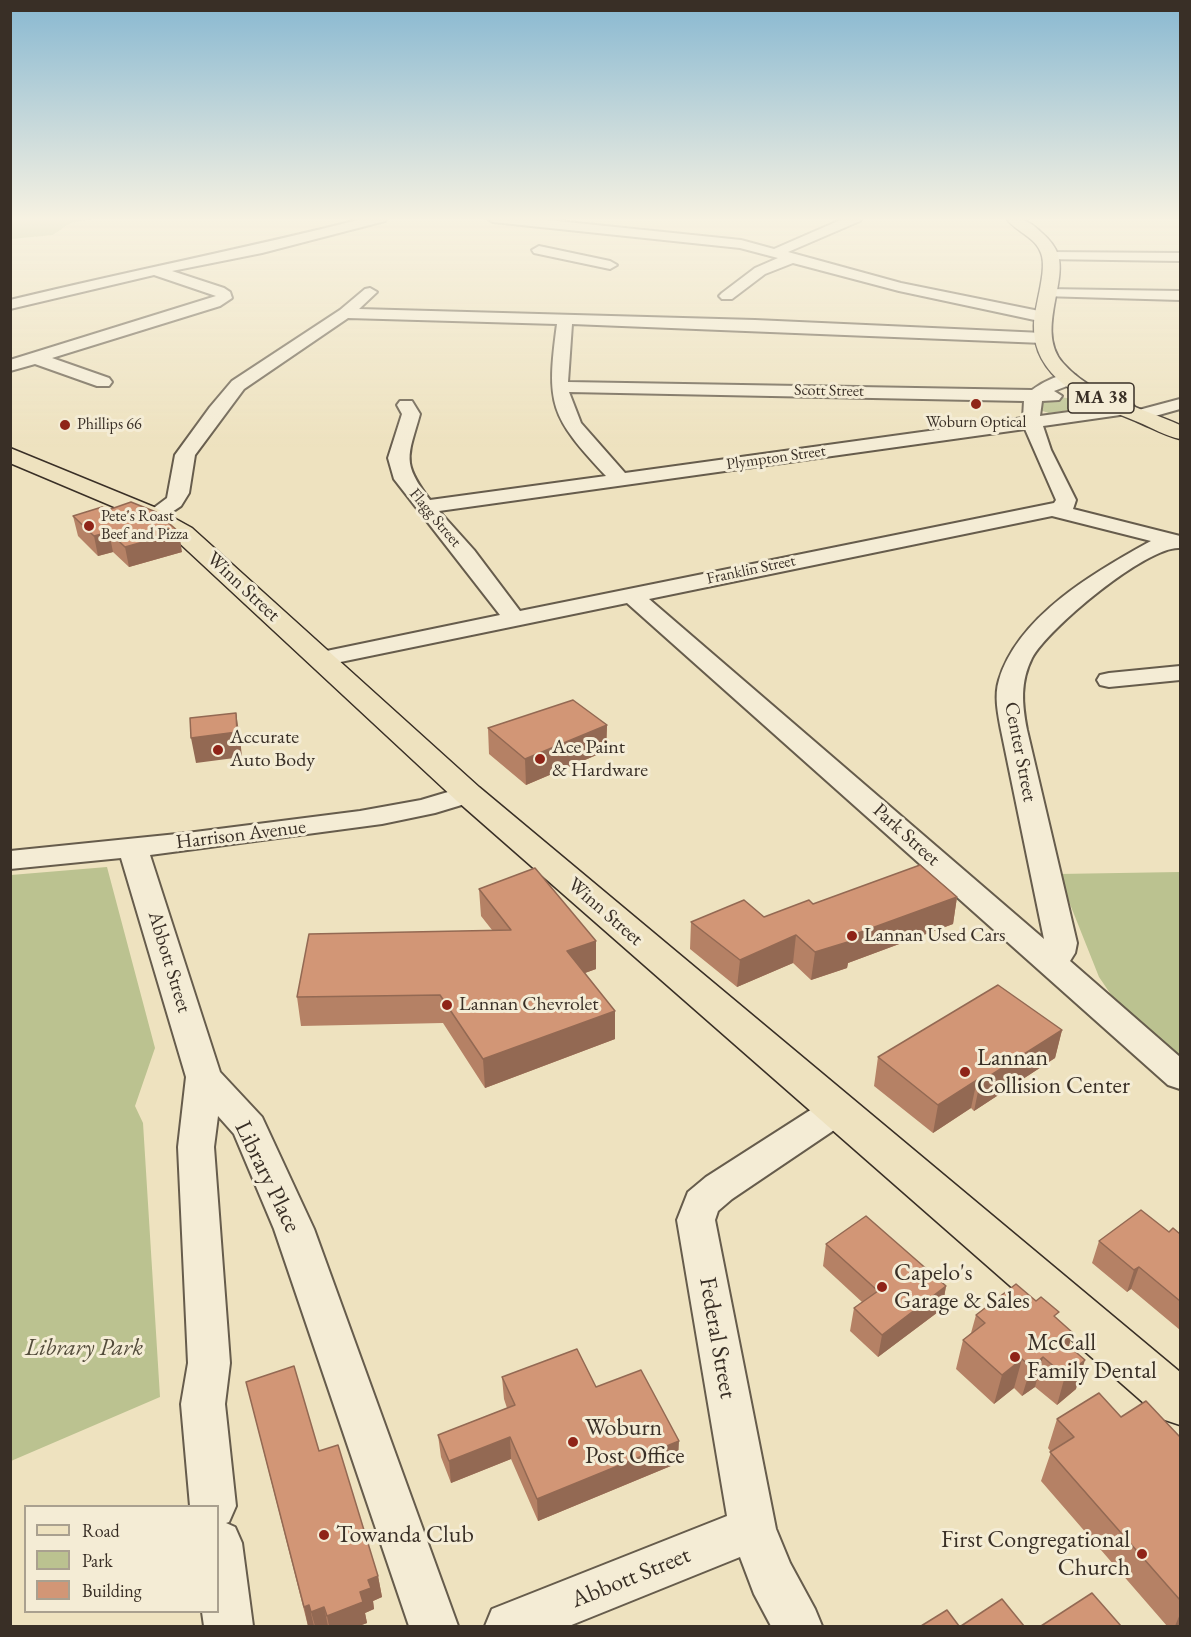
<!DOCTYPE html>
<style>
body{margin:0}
#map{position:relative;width:1191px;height:1637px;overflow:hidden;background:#eee2bf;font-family:"EB Garamond",serif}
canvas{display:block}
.frame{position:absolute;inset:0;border:12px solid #392f26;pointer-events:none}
.legend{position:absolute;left:24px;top:1505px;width:195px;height:108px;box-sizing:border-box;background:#f4ecd5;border:2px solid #a9a08f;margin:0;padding:8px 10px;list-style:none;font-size:18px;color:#392f26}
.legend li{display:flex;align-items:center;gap:12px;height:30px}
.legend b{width:30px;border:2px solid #a9a08f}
</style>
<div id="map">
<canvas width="1191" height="1637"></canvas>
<div class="frame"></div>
<ul class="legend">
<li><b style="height:8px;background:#eee2bf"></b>Road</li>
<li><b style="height:16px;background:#bbc290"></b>Park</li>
<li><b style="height:16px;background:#d29676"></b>Building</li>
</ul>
</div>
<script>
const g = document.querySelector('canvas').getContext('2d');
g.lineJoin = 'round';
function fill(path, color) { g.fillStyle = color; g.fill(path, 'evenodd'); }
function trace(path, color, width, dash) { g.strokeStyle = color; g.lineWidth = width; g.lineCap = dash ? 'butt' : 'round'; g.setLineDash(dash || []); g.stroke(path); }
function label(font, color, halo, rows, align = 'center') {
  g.font = font + ' "EB Garamond",serif'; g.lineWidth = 6; g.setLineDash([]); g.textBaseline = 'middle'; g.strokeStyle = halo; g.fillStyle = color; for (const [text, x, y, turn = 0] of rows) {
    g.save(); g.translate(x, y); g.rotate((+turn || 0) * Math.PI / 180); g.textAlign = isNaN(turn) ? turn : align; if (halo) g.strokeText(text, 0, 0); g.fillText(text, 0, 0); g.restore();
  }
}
fill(new Path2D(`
 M 10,218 L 96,218 L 70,223 L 53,235 L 11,239 Z
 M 1060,397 L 1086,401 L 1091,407 L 1049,413 L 1039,410 L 1041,399 Z
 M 107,867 L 155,1048 L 135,1106 L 143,1123 L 160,1397 L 11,1461 L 11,875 Z
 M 1180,872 L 1180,1057 L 1114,999 L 1099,977 L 1058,874 Z`), '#bbc290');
const minor = new Path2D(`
 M 366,218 L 387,218 L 385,221 L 262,253 L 172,271 L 224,288 L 230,292 L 232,298 L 220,306 L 52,358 L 109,378 L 112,382 L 109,386 L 97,386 L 35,364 L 10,371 L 10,360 L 216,296 L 154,275 L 10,309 L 10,300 C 129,271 248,248 366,218 Z
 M 486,218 L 528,218 L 741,240 L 774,249 L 845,218 L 861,218 L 860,221 L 788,252 L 901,283 L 1044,312 L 1052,317 L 1044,322 L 899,291 L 793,263 L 765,274 L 732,299 L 722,299 L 719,296 L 722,293 L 755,268 L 778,258 L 740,248 L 493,222 Z
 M 1007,218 L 1028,218 L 1021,222 L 1009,221 Z
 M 539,246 L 610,261 L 617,265 L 610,269 L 534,253 L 532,250 Z
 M 1050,252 L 1180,253 L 1180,261 L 1045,259 L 1043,256 Z
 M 370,288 L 377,292 L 359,309 L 755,320 L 1043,333 L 1051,338 L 1043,343 L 572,324 L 568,382 L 1032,390 C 1043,382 1061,372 1075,375 L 1078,379 L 1075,383 L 1054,391 L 1062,396 L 1059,400 L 1042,401 L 1040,416 L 1127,404 L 1133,405 L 1136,409 L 1133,413 L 1127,414 L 1043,426 L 1051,450 L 1076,500 L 1073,509 L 1180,536 L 1180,548 C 1148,545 1048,628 1032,658 C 1020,682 1022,704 1027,730 L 1077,943 L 1075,953 L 1070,961 L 1180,1057 L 1180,1089 L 1168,1085 L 627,603 L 321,666 L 312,664 L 309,659 L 312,654 L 500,615 L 394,479 L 388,458 L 402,414 L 397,405 L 400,401 L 412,401 L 420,414 C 408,457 401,462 430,500 L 606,476 C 550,416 546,405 557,324 L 348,318 L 244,389 L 195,455 L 189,493 L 181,506 L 160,520 L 153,522 L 146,520 L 143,516 L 167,498 L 175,455 L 210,407 L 232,381 L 340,310 L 365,289 ZM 569,392 L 1024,401 L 1023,418 L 625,473 L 581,423 ZM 1025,429 L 1056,500 L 1054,503 L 520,611 L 474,550 L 439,511 ZM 1052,516 L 1151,541 C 1096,571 1018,616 999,680 C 994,696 998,714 1001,730 L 1044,939 L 649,599 Z
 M 1047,289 L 1180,291 L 1180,300 L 1042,296 L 1040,293 Z
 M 1180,399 L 1180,409 L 1141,420 L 1135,419 L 1132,415 L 1135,411 Z
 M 1180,666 L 1180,680 L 1109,687 L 1100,685 L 1097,680 L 1100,675 L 1109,673 Z
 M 468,786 L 478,788 L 482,794 L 478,800 L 435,813 L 382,824 L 150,855 L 220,1072 L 262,1117 L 314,1229 L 458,1626 L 409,1626 L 274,1229 L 234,1134 L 218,1116 L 214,1147 L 230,1363 L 225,1404 L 236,1506 L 229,1522 L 226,1523 L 235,1527 L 242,1543 L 253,1626 L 204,1626 L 202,1612 L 218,1612 L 218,1506 L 190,1506 L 181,1404 L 188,1363 L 178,1147 L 186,1077 L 121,858 L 10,869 L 10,851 L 187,833 L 360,811 L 421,800 Z
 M 836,1098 L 849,1102 L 854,1111 L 849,1120 L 732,1199 L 718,1211 L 715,1220 L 776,1529 L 790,1563 L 815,1609 L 822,1626 L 771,1626 L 754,1594 L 740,1557 L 569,1626 L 485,1626 L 492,1609 L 727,1516 L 677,1220 L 688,1192 L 706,1177 L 823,1102 Z`);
const major = new Path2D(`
 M 1006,218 C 1022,218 1030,221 1042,233 C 1049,239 1055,246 1058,255 C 1067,284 1036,332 1063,363 C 1092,396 1142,408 1180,425 L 1180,439 C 1166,436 1152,428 1138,422 C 1094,404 1033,382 1034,326 C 1034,306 1048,270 1041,253 C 1035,236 1014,231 1006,218 Z
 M 10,448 L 154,507 L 192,528 L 479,787 L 1180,1372 L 1180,1425 L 1162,1419 L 457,801 L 174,538 L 138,517 L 10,463 Z`);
trace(minor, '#665c4c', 4);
trace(major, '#392f26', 3);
fill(minor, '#f4ecd5');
fill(major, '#eee2bf');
fill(new Path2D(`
 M 73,516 L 182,552 L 129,567 L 113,552 L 98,556 L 78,536 Z
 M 607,725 L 606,751 L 526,785 L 489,754 L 488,728 Z
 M 479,889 L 596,969 L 585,973 L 615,1011 L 615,1039 L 485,1088 L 443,1023 L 301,1026 L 297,997 L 492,930 L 481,916 Z
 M 957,897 L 953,924 L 848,963 L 847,968 L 811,980 L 793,963 L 737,987 L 690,949 L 691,922 L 764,917 L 813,904 Z
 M 1062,1030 L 1055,1058 L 974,1111 L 971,1108 L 933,1133 L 874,1086 L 878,1057 Z
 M 1169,1232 L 1180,1234 L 1180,1330 L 1131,1289 L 1127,1292 L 1092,1263 L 1099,1241 Z
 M 826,1244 L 946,1286 L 942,1309 L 878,1357 L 850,1331 L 854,1308 L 862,1302 L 823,1266 Z
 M 976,1315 L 1057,1319 L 1069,1347 L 1076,1389 L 1057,1405 L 1035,1387 L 1022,1396 L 1014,1388 L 994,1404 L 956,1369 L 963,1340 L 971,1333 Z
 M 502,1377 L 596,1387 L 678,1463 L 538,1521 L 511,1459 L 451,1483 L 441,1457 L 438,1435 L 507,1408 L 504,1399 Z
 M 246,1382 L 319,1451 L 378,1576 L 382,1597 L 373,1601 L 374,1609 L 365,1613 L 367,1623 L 359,1626 L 308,1626 Z
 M 1121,1417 L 1180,1437 L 1180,1626 L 1167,1626 L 1041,1481 L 1051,1452 L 1048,1448 L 1057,1419 Z`), '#b58165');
fill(new Path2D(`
 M 109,532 L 113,552 L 98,556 L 94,536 Z
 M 179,532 L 182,552 L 129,567 L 125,547 Z
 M 236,713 L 240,738 L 242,757 L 196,763 L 191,738 Z
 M 607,725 L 606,751 L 526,785 L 525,759 Z
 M 957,897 L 953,924 L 848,963 L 847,968 L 811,980 L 815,952 L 847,937 Z
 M 796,935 L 793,963 L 737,987 L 740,960 Z
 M 596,941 L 596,969 L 568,979 L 567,951 Z
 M 615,1011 L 615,1039 L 485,1088 L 483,1059 Z
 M 1062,1030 L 1055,1058 L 974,1111 L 980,1082 Z
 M 977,1080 L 971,1108 L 933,1133 L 938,1105 Z
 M 1139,1267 L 1131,1289 L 1127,1292 L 1134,1270 Z
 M 946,1286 L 942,1309 L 878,1357 L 882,1335 Z
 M 1073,1333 L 1064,1362 L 1063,1341 Z
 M 1043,1357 L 1035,1387 L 1022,1396 L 1031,1367 Z
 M 1022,1359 L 1014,1388 L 994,1404 L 1002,1375 Z
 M 1085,1360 L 1076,1389 L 1057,1405 L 1065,1376 Z
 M 510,1437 L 511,1459 L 451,1483 L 449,1461 Z
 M 679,1441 L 678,1463 L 538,1521 L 537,1499 Z
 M 378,1576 L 382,1597 L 373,1601 L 374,1609 L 365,1613 L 367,1623 L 359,1626 L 329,1626 L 327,1616 L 360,1592 L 368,1580 Z
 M 309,1605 L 314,1626 L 308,1626 L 304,1607 Z
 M 324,1607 L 328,1626 L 315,1626 L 311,1612 Z
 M 1180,1614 L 1180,1626 L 1175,1626 Z`), '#936953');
const building = new Path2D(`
 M 131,502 L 156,512 L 179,532 L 125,547 L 109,532 L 94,536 L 73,516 L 102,507 L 108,510 Z
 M 573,700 L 607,725 L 525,759 L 488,728 Z
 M 236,713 L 237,732 L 191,738 L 190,718 Z
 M 920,865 L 957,897 L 847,937 L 851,941 L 815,952 L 796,935 L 740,960 L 691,922 L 744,900 L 764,917 L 809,900 L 813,904 Z
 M 535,868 L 596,941 L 567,951 L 615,1011 L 483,1059 L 440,995 L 297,997 L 309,934 L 511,930 L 479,889 Z
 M 998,985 L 1062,1030 L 980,1082 L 977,1080 L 938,1105 L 878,1057 Z
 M 1141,1210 L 1169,1232 L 1173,1228 L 1180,1234 L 1180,1301 L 1139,1267 L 1134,1270 L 1099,1241 Z
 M 866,1216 L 946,1286 L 882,1335 L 854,1308 L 878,1291 L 826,1244 Z
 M 1016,1284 L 1036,1301 L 1041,1297 L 1059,1312 L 1054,1316 L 1073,1333 L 1063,1341 L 1085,1360 L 1065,1376 L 1043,1357 L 1031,1367 L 1022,1359 L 1002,1375 L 963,1340 L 985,1323 L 976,1315 Z
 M 577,1349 L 596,1387 L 641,1370 L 679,1441 L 537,1499 L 510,1437 L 449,1461 L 438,1435 L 515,1405 L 502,1377 Z
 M 294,1366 L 319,1451 L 338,1445 L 378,1576 L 368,1580 L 371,1588 L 360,1592 L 363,1602 L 327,1616 L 324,1607 L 311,1612 L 309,1605 L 304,1607 L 246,1382 Z
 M 1099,1393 L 1121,1417 L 1146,1401 L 1180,1437 L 1180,1600 L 1050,1452 L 1074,1437 L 1057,1419 Z
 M 1092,1593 L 1121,1626 L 1041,1626 Z
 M 1002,1599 L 1024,1626 L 961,1626 Z
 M 947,1610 L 959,1626 L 921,1626 Z`);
fill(building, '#d29676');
trace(building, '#936953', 1.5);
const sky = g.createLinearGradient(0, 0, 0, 447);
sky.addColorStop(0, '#88b8d1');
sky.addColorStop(0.49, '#f7f2e2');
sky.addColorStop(1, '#f7f2e200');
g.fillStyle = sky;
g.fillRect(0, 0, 1191, 447);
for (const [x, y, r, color] of [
 [976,404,6,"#8f2418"],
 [65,425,6,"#8f2418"],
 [89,526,6,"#8f2418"],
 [218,750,6,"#8f2418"],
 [540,759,6,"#8f2418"],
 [852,936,6,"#8f2418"],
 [447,1005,6,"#8f2418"],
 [965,1072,6,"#8f2418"],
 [882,1287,6,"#8f2418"],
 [1015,1357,6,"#8f2418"],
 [573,1442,6,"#8f2418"],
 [324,1535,6,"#8f2418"],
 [1142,1554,6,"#8f2418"]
]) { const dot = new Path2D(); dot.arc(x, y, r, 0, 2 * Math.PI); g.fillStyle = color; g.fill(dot); trace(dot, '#f4ecd5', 2); }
label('16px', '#392f26', '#f4ecd5', [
 ["Scott Street",829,391,1],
 ["Plympton Street",776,458,-8],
 ["Flagg Street",435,518,50],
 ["Franklin Street",751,570,-12]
]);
label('16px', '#392f26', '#f4ecd5', [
 ["Woburn Optical",976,423,"center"],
 ["Phillips 66",77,425],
 ["Pete's Roast",101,517],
 ["Beef and Pizza",101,535]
], 'left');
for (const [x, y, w] of [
 [1101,398,66]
]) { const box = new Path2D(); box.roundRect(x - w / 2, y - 15, w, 30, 4.5); g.fillStyle = '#f4ecd5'; g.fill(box); trace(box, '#392f26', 1.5); }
label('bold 18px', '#392f26', null, [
 ["MA 38",1101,398]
]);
label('20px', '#392f26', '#f4ecd5', [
 ["Winn Street",243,587,43],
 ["Center Street",1020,752,79],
 ["Harrison Avenue",241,835,-7],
 ["Park Street",906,835,42],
 ["Winn Street",605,912,41],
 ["Abbott Street",169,962,73]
]);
label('20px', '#392f26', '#f4ecd5', [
 ["Accurate",230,738],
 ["Auto Body",230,761],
 ["Ace Paint",552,748],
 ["& Hardware",552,771],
 ["Lannan Used Cars",864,936],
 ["Lannan Chevrolet",459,1005]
], 'left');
label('24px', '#392f26', '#f4ecd5', [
 ["Lannan",977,1058],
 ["Collision Center",977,1086],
 ["Capelo's",894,1273],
 ["Garage & Sales",894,1301],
 ["McCall",1027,1343],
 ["Family Dental",1027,1371],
 ["Woburn",585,1428],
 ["Post Office",585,1456],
 ["Towanda Club",336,1535],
 ["First Congregational",1130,1540,"right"],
 ["Church",1130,1568,"right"]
], 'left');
label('24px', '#392f26', '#f4ecd5', [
 ["Library Place",267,1177,64],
 ["Federal Street",717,1338,80],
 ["Abbott Street",631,1578,-22]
]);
label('italic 24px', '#534c3b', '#f4ecd5', [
 ["Library Park",84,1348]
]);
</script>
